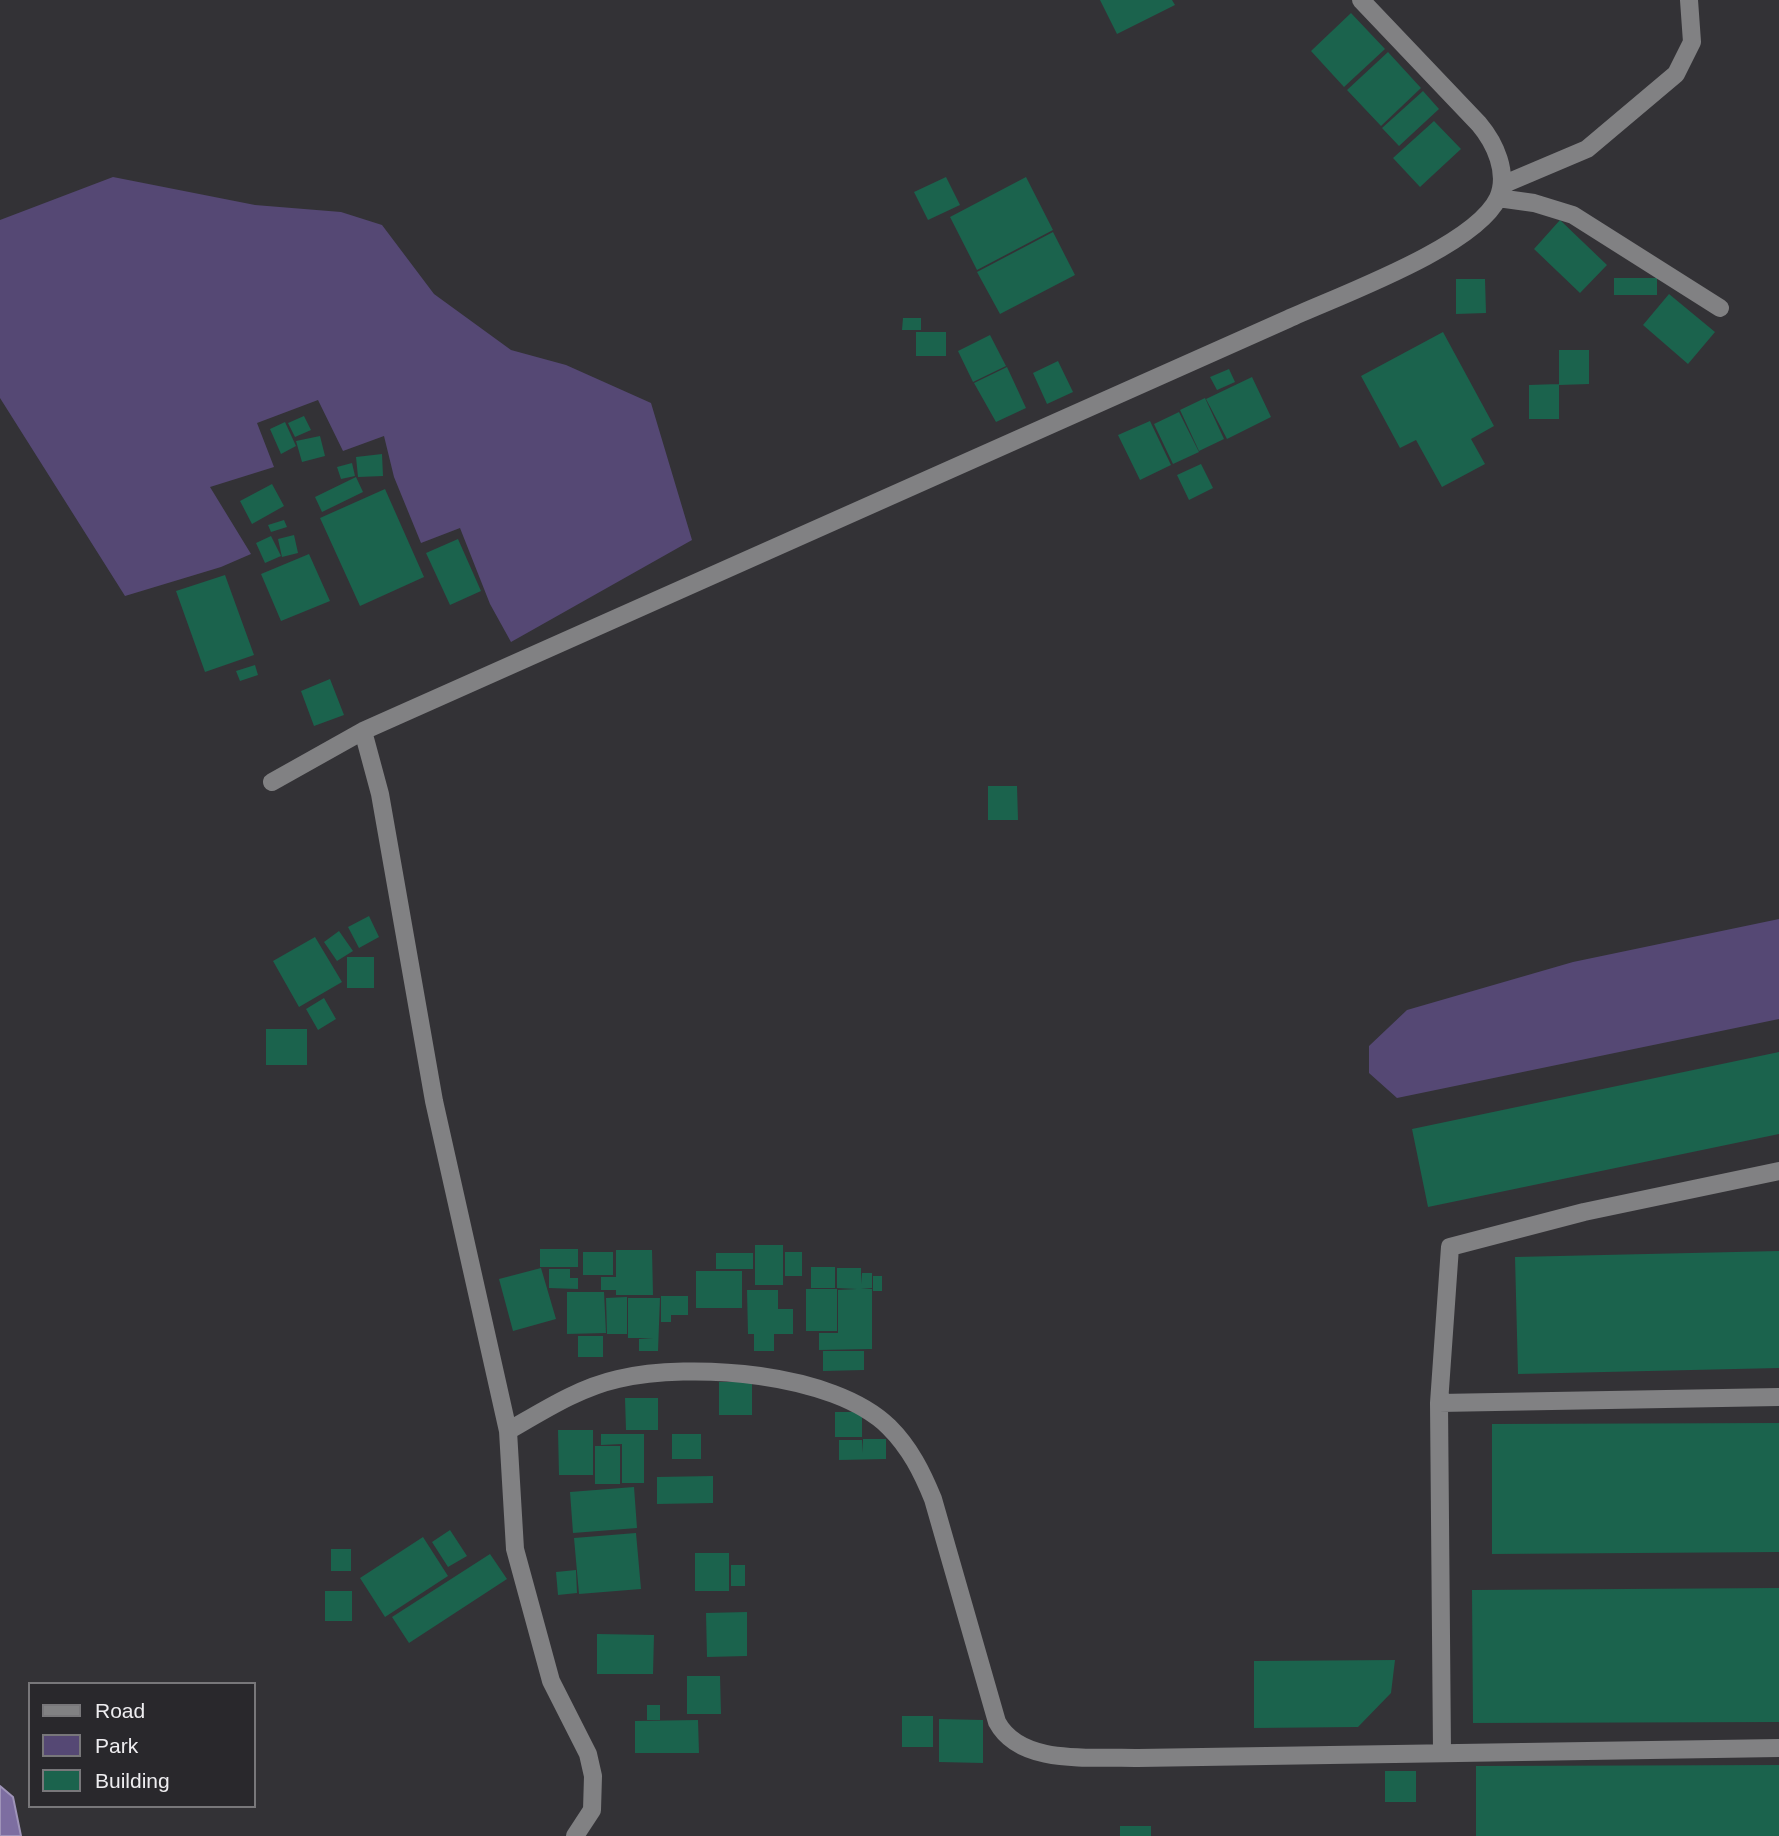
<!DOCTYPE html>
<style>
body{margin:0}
#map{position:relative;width:1779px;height:1836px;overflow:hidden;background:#333236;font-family:Helvetica,sans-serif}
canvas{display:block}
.legend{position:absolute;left:28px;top:1682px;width:228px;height:126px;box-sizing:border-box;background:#29282c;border:2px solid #78777a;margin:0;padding:9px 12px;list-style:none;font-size:21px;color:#eeedf0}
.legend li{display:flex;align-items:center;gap:14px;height:35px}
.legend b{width:35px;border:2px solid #78777a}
</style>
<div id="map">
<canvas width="1779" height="1836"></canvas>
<ul class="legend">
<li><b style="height:9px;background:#818183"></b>Road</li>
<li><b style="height:19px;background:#554874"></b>Park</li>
<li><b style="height:19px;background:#1b634d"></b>Building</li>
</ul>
</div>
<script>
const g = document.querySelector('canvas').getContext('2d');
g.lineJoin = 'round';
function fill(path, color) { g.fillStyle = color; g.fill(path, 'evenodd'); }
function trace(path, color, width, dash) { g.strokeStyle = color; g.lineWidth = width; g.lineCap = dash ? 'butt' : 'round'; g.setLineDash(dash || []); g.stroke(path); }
fill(new Path2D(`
 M 113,177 L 255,205 L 341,212 L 382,225 L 434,294 L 511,350 L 566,365 L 651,403 L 692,540 L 511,642 L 490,604 L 460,528 L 421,543 L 394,477 L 384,436 L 343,451 L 318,400 L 257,423 L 274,467 L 210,487 L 251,554 L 221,567 L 125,596 L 0,398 L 0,220 Z
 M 1779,919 L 1779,1019 L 1397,1098 L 1369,1073 L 1369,1046 L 1407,1010 L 1573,962 Z`), '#554874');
const water = new Path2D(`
 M 0,1786 L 13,1797 L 21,1836 L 0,1836 Z`);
fill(water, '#7d6ea1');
trace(water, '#9f94b9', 2);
fill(new Path2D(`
 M 1100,0 L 1172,0 L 1175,5 L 1117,34 Z
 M 1351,13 L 1385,49 L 1344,87 L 1311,51 Z
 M 1388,52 L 1421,88 L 1381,126 L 1347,90 Z
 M 1423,91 L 1439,109 L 1399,146 L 1382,128 Z
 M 1434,121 L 1461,149 L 1420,187 L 1393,158 Z
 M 946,177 L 960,205 L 928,220 L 914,192 Z
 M 1026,177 L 1053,230 L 977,270 L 950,217 Z
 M 1560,220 L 1607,265 L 1580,293 L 1534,249 Z
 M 1053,232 L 1075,275 L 1000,314 L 977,272 Z
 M 1614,278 L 1657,278 L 1657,295 L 1614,295 Z
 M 1456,279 L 1485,279 L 1486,313 L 1456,314 Z
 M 1669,294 L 1715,332 L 1688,364 L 1643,325 Z
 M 903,318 L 921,318 L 921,330 L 902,330 Z
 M 916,332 L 946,332 L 946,356 L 916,356 Z
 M 1443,332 L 1494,426 L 1471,439 L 1485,464 L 1442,487 L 1416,440 L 1400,448 L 1361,376 Z
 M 990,335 L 1006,366 L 973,382 L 958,351 Z
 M 1559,350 L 1589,350 L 1589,384 L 1559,385 Z
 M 1058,361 L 1073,392 L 1047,404 L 1033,373 Z
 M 1007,367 L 1026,408 L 996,422 L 974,383 Z
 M 1229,369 L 1235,382 L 1217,390 L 1210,377 Z
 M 1252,377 L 1271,417 L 1227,439 L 1206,399 Z
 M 1559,384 L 1559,419 L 1529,419 L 1529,385 Z
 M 1205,398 L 1224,439 L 1199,451 L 1180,410 Z
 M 1179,412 L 1199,452 L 1173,464 L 1154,424 Z
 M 304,416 L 311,430 L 295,437 L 288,423 Z
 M 1150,421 L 1171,465 L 1140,480 L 1118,435 Z
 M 285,422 L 296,446 L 281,454 L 270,429 Z
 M 320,436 L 325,456 L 302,462 L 296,441 Z
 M 382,454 L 383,476 L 358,477 L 356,457 Z
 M 352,463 L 355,476 L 341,479 L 337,467 Z
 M 1201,464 L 1213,488 L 1189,500 L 1177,475 Z
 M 356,477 L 363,492 L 322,512 L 315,497 Z
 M 272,484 L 284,506 L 252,524 L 240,501 Z
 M 385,489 L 424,577 L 360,606 L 320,518 Z
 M 284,520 L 287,527 L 271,532 L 268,525 Z
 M 294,535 L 298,553 L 282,557 L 278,539 Z
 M 271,536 L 281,556 L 265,563 L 256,543 Z
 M 458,539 L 481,591 L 450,605 L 426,553 Z
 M 309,554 L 330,601 L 281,621 L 261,574 Z
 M 225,575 L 254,655 L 205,672 L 176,591 Z
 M 255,665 L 258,675 L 240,681 L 236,671 Z
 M 330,679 L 344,715 L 314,726 L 301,691 Z
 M 988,786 L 1017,786 L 1018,820 L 988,820 Z
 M 369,916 L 379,937 L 359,948 L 348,927 Z
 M 339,931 L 353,951 L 337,961 L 324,942 Z
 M 315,937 L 342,982 L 299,1007 L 273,961 Z
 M 347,957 L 374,957 L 374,988 L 347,988 Z
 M 324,998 L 336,1019 L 318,1030 L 306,1009 Z
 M 266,1029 L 307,1029 L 307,1065 L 266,1065 Z
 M 1779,1052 L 1779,1134 L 1428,1207 L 1412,1129 Z
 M 755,1245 L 783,1245 L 783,1285 L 755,1285 Z
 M 540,1249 L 578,1249 L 578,1267 L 540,1267 Z
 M 616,1250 L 652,1250 L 653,1295 L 616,1295 L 616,1290 L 601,1290 L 601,1277 L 616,1277 Z
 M 1779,1251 L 1779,1368 L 1518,1374 L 1515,1257 Z
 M 583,1252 L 613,1252 L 613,1275 L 583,1275 Z
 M 785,1252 L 802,1252 L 802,1276 L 785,1276 Z
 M 716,1253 L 753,1253 L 753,1269 L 716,1269 Z
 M 811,1267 L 835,1267 L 835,1288 L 811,1288 Z
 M 541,1268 L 556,1319 L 513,1331 L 499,1279 Z
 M 837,1268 L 861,1268 L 861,1284 L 862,1273 L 872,1273 L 872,1288 L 861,1289 L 872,1289 L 872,1349 L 819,1350 L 819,1333 L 838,1333 L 838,1290 L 857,1289 L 837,1288 Z
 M 549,1269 L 570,1269 L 570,1278 L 578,1278 L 578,1289 L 549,1288 Z
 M 696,1271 L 742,1271 L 742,1308 L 696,1308 Z
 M 873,1276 L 882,1276 L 882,1291 L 873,1291 Z
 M 806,1289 L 837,1289 L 837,1331 L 806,1331 Z
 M 747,1290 L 778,1290 L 778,1309 L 793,1309 L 793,1334 L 774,1334 L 774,1351 L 754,1351 L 754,1334 L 748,1334 Z
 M 567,1292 L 604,1292 L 606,1333 L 567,1334 Z
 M 661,1296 L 688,1296 L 688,1315 L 671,1315 L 671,1322 L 661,1322 Z
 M 627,1297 L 627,1334 L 607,1334 L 606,1298 Z
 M 628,1298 L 660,1298 L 658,1351 L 639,1351 L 639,1339 L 653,1338 L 628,1338 Z
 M 578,1336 L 603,1336 L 603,1357 L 578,1357 Z
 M 823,1351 L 864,1351 L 864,1370 L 823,1371 Z
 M 719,1382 L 752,1382 L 752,1415 L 719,1415 Z
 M 625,1398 L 658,1398 L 658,1430 L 626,1430 Z
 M 835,1412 L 862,1412 L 862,1437 L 835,1437 Z
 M 1779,1423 L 1779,1552 L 1492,1554 L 1492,1424 Z
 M 558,1430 L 593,1430 L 593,1475 L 559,1475 Z
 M 601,1434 L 644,1434 L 644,1483 L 622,1483 L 622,1444 L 601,1445 Z
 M 672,1434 L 701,1434 L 701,1459 L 672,1459 Z
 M 863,1439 L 886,1439 L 886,1459 L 839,1460 L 839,1440 L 862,1440 L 863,1453 Z
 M 595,1446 L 620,1446 L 620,1484 L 595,1484 Z
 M 713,1476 L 713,1503 L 657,1504 L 657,1477 Z
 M 634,1487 L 637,1528 L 573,1533 L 570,1492 Z
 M 450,1530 L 467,1556 L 448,1567 L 432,1542 Z
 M 636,1533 L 641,1589 L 579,1594 L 574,1538 Z
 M 423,1537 L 448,1576 L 385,1617 L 360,1578 Z
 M 331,1549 L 351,1549 L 351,1571 L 331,1571 Z
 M 695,1553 L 729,1553 L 729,1591 L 695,1591 Z
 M 490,1554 L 507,1579 L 409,1643 L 392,1617 Z
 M 731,1565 L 745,1565 L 745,1586 L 731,1586 Z
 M 576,1570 L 577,1593 L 558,1595 L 556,1572 Z
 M 1779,1588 L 1779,1722 L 1473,1723 L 1472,1590 Z
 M 325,1591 L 352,1591 L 352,1621 L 325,1621 Z
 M 747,1612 L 747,1656 L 707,1657 L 706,1613 Z
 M 597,1634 L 654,1635 L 653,1674 L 597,1674 Z
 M 1395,1660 L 1391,1693 L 1358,1727 L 1254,1728 L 1254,1661 Z
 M 687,1676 L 720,1676 L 721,1714 L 687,1714 Z
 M 647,1705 L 660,1705 L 660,1720 L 647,1720 Z
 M 902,1716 L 933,1716 L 933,1747 L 902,1747 Z
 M 939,1719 L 983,1720 L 983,1763 L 939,1762 Z
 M 698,1720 L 699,1753 L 635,1753 L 635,1721 Z
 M 1779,1765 L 1779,1836 L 1476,1836 L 1476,1766 Z
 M 1385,1771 L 1416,1771 L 1416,1802 L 1385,1802 Z
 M 1120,1826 L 1151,1826 L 1151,1836 L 1120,1836 Z`), '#1b634d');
trace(new Path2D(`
 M 1502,185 L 1587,149 L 1676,74 L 1692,42 L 1689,0
 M 1498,198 L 1534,203 L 1573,215 L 1720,308
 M 272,782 L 363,731
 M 1779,1171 L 1584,1212 L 1450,1247 L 1439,1403 L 1779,1397
 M 1439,1403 L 1442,1751
 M 508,1431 C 543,1411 578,1388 618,1379 C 691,1362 833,1372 889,1427 C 910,1448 922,1472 933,1499 L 997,1722 C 1021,1767 1094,1756 1138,1758 L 1779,1748
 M 575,1836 L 592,1810 L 593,1776 L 588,1754 L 551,1681 L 515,1549 L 508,1431 L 434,1101 L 380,794 L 363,731 L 1288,319 C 1338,296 1475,247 1498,198 C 1509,173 1495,143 1479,124 L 1361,0`), '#818183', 18);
</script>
